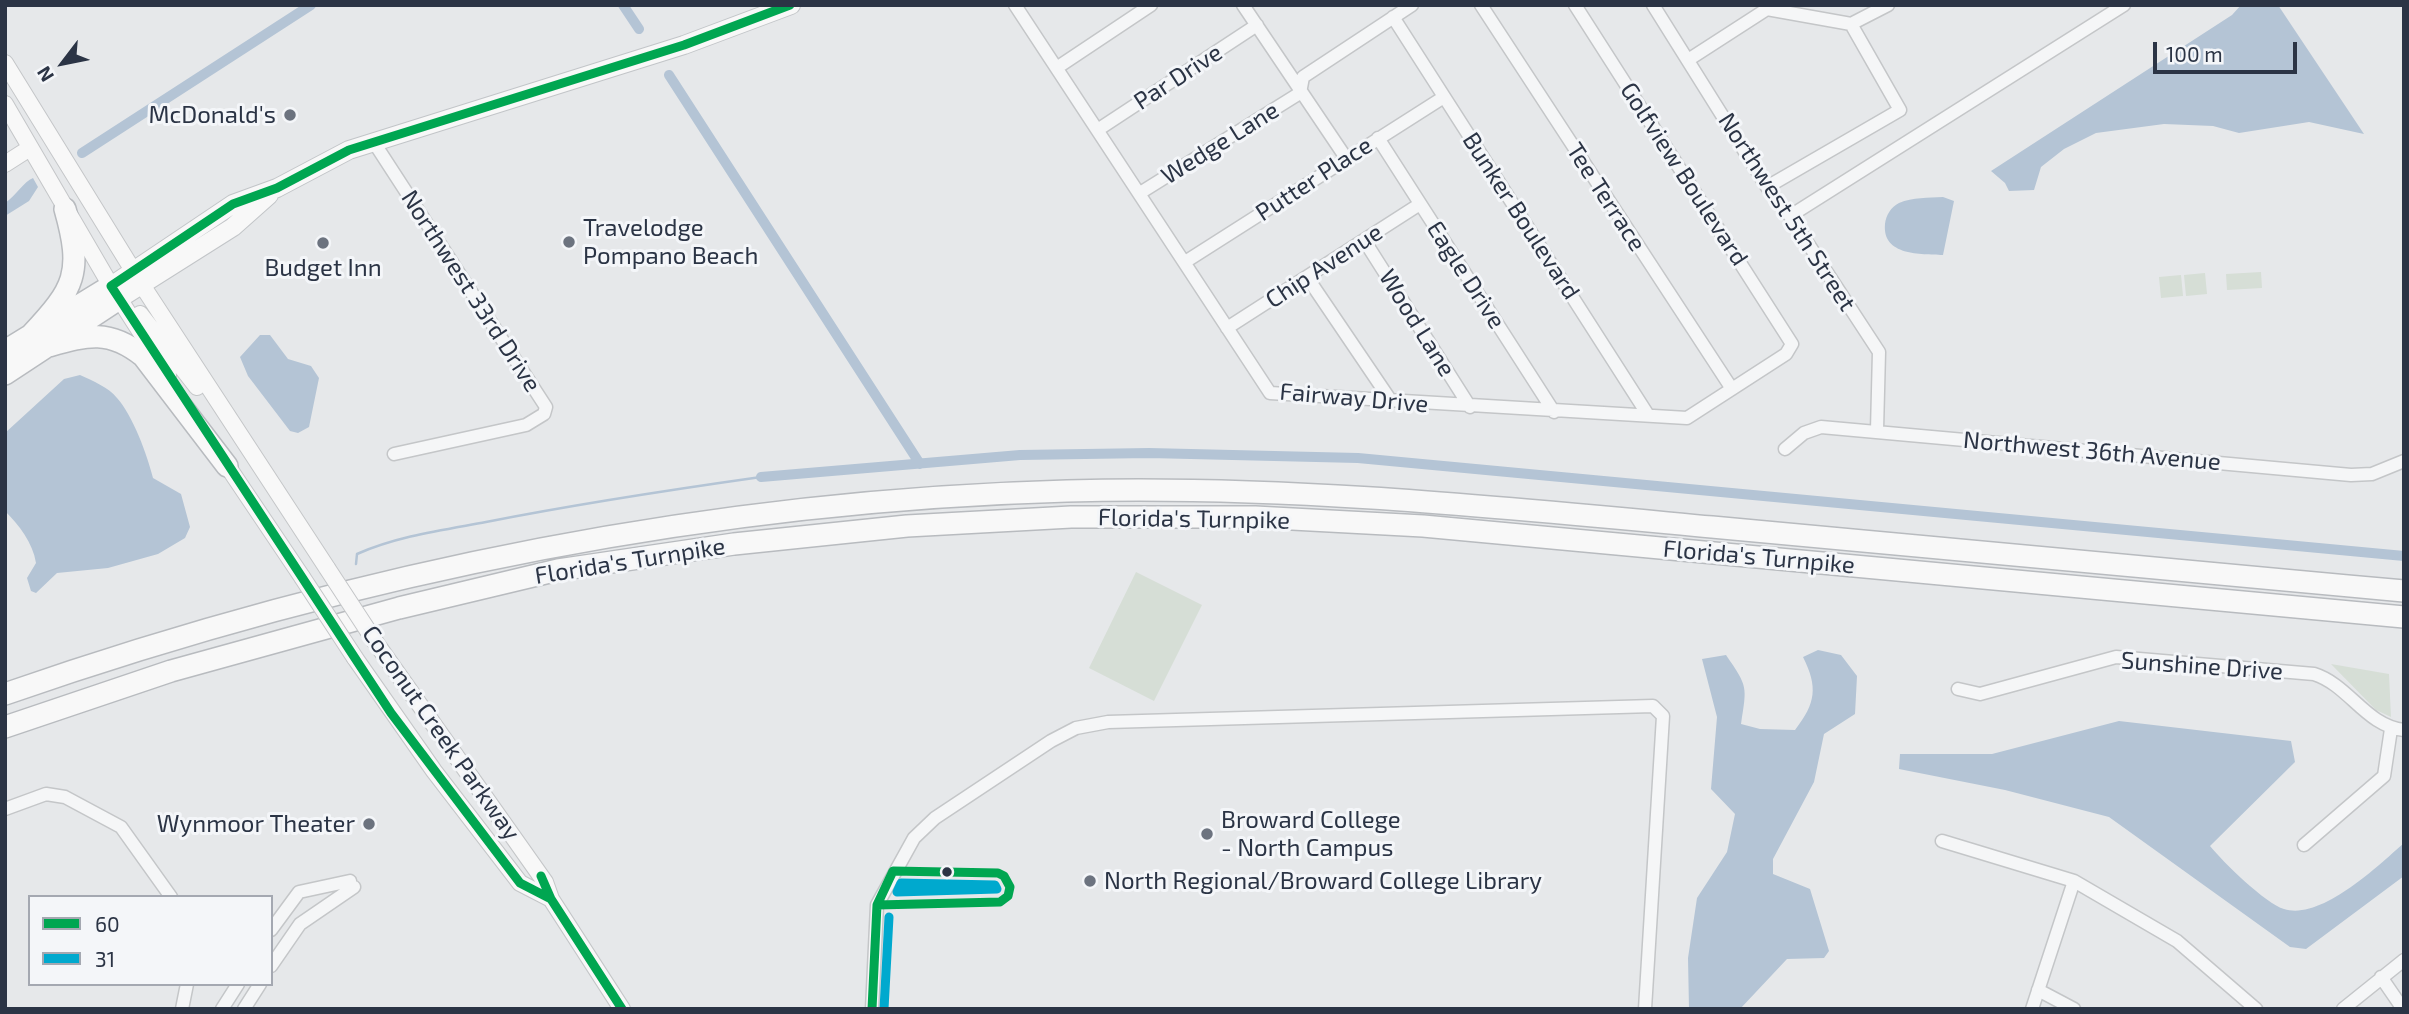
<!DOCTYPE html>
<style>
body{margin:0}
#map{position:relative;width:2409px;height:1014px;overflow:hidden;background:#e6e8ea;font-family:"Exo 2",sans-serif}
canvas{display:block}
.frame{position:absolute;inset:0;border:7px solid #2b3445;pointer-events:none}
.legend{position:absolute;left:28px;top:895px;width:245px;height:91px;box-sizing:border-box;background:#f4f6f9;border:2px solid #a4a8b1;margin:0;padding:9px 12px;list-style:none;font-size:21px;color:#2b3445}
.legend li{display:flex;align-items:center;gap:14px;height:35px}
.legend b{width:35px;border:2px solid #a4a8b1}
.north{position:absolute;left:28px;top:28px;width:70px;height:70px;-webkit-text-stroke:5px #f4f6f9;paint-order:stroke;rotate:238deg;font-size:19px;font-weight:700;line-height:28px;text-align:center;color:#2b3445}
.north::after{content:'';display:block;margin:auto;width:24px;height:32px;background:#2b3445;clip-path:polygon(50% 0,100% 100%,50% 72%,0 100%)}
.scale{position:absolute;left:2153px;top:42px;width:144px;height:32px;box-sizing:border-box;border:4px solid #2b3445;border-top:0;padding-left:9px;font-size:21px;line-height:24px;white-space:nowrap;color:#2b3445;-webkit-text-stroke:5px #f4f6f9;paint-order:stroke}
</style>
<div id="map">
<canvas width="2409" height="1014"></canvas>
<div class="frame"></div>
<ul class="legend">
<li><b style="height:9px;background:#00a651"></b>60</li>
<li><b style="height:9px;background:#00a9ce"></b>31</li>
</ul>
<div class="north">N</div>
<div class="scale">100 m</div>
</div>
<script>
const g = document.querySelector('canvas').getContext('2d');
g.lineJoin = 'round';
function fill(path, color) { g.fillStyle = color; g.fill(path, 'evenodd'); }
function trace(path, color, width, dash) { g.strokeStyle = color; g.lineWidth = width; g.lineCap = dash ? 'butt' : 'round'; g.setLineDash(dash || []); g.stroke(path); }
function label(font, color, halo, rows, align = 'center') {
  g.font = font + ' "Exo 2",sans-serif'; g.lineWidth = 6; g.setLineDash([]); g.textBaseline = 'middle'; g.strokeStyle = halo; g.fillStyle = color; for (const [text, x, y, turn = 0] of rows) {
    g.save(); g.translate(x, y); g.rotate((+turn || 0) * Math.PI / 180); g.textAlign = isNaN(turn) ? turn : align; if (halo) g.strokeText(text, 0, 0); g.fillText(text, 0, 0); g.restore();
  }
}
fill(new Path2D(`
 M 2261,272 L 2262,288 L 2227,290 L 2226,274 Z
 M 2205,273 L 2207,294 L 2186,296 L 2184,275 Z
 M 2181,275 L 2183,296 L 2161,298 L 2159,277 Z
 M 1136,572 L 1202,605 L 1154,701 L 1089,668 Z
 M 2331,664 L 2389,674 L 2391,717 L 2376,710 Z`), '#d6ded6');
fill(new Path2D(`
 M 2241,5 L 2278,5 L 2364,134 L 2309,122 L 2239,133 L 2213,126 L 2164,124 L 2096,133 L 2064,149 L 2041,167 L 2034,190 L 2009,191 L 2005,183 L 1991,171 L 2232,15 Z
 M 33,178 L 38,187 L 29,201 L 5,216 L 5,203 C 16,196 24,181 33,178 Z
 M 1943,197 L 1954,201 L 1943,255 C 1921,254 1882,256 1885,224 C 1886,215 1891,207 1899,203 C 1913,197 1928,198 1943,197 Z
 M 260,335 L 270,335 L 288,359 L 311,366 L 319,378 L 309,427 L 298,433 L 290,431 L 248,376 L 240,357 Z
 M 80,375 C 93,381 108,387 117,398 C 133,416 147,454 153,478 L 181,494 L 190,527 L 185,538 L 158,554 L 108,568 L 57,573 L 36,593 L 31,591 L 27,578 L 36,563 C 33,543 19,525 5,511 L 5,433 L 64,379 Z
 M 1818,650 L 1841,655 L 1857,676 L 1855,714 L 1824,734 L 1814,782 L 1773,859 L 1773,874 L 1810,889 L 1829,951 L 1824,958 L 1787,959 L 1740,1009 L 1689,1009 L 1688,958 L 1697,898 L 1727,852 L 1735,814 L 1711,789 L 1717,717 L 1702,659 L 1726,655 C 1748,687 1747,686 1741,724 L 1760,729 L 1795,730 C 1816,703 1818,687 1803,657 Z
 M 2119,721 L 2291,741 L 2295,762 L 2210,846 C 2223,862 2266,904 2284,909 C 2321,921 2379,865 2404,843 L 2404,876 L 2306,949 L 2290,947 L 2109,817 L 2005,790 L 1899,769 L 1900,754 L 1992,754 Z`), '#b4c4d5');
trace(new Path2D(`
 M 356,564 L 357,554 C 398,536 443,530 486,522 C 577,504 669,490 761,477`), '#b4c4d5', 2.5);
trace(new Path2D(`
 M 623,5 L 639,29
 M 669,75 L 920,464
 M 82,153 L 311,5
 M 761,477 L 1020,455 L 1149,453 L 1358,458 L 2404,556`), '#b4c4d5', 10);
const street = new Path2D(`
 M 1015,5 L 1270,393 L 1687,418 L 1786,354 L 1792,344 L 1575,5
 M 1243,5 L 1346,158
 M 1481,5 L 1732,389
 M 1653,5 L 1767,187 L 1790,216 L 1879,352 L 1877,430
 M 1393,17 L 1648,415
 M 1688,60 L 1767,9 L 1851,24 L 1888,5
 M 1058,67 L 1151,5
 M 1099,129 L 1257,25
 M 1378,138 L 1554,412
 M 375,144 L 546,407 L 544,414 L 526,425 L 394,454
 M 1767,187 L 1900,110 L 1851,24
 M 1140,193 L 1300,93 L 1303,77 L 1412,5
 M 1790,216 L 2124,5
 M 1364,240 L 1470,407
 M 1185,262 L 1444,97
 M 1307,277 L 1391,401
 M 1227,328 L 1420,204
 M 1785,449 L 1804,433 L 1821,427 L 2351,475 L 2372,474 L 2404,461
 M 1958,689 L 1980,694 L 2116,657 L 2314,674 C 2349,685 2366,726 2404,730
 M 5,809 L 46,794 L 65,797 L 121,827 L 171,897
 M 1942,841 L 2074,881 L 2177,941 L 2256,1009
 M 2304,845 L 2384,776 L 2391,729
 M 271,930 L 299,892 L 350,881
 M 271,966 L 300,924 L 354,887
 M 2381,977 L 2403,1009
 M 2038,990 L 2074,1009
 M 182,1009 L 187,984
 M 222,1009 L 238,984
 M 244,1009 L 260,984
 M 872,1009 L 877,905 L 914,838 L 935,818 L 1051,741 L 1076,728 L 1108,722 L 1653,706 L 1663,716 L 1645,1009
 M 2032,1009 L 2074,881
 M 2343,1009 L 2404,960`);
const secondary = new Path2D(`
 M 5,63 L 142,285 L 327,568
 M 5,104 L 111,286 L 168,375
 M 5,164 L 30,148
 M 140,314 L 197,387
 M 222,458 L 302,577
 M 376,643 L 545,882 L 551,899 L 622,1009
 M 355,658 L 434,771 L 520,883 L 551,899`);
const primary = new Path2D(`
 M 111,286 L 233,204 L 277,188 L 349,150 L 684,45 L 791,5
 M 119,299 L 233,227 L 269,195`);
const highway = new Path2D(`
 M 31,335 C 75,288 83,273 65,209
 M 49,346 C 88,335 109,329 143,356 L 227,466
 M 5,351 L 111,286
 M 5,374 L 119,299
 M 5,694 C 347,575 705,501 1067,491 C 1283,485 1497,507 1712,527 C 1942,548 2173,570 2404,591
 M 5,727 L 171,671 L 399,608 L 558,570 L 734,544 L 907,526 L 1071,517 L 1255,517 L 1423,526 L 2404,617`);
trace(street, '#c4c6c8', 15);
trace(secondary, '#c4c6c8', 18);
trace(primary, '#c2c5c8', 20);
trace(highway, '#b8bbbf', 24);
trace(street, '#f5f6f7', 12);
trace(secondary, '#f8f8f8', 16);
trace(primary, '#f8f8f8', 18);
trace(highway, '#f8f8f8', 21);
const secondaryBridge = new Path2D(`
 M 327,568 L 376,643
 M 302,577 L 355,658`);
trace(secondaryBridge, '#c4c6c8', 18, []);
trace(secondaryBridge, '#f8f8f8', 16);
trace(new Path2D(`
 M 893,871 L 998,873 L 1004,876 L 1010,887 L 1008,896 L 1000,902 L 877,905 Z
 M 541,876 L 551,899 L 622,1009
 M 551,899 L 520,883 L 391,713 L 111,286 L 233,204 L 277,188 L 349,150 L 684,45 L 790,5
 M 872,1009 L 877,905`), '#00a651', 9);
trace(new Path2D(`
 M 901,883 L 995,885 L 997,889 L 897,892 Z
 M 884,1009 L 889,917`), '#00a9ce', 9);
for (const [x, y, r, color] of [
 [290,115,7,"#6c737f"],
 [569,242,7,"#6c737f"],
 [323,243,7,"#6c737f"],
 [369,824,7,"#6c737f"],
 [1207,834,7,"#6c737f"],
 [947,872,6,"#2b3445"],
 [1090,881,7,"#6c737f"]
]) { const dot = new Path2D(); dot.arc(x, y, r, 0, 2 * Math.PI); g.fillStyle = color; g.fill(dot); trace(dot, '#f4f6f9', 2.5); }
label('24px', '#2b3445', '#f4f6f9', [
 ["Par Drive",1178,77,-33],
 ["Wedge Lane",1220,143,-32],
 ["Golfview Boulevard",1684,174,57],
 ["Putter Place",1314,179,-33],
 ["Tee Terrace",1606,197,57],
 ["Northwest 5th Street",1787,212,57],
 ["Bunker Boulevard",1521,216,57],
 ["Chip Avenue",1324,266,-33],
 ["Eagle Drive",1466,275,57],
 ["Northwest 33rd Drive",471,291,57],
 ["Wood Lane",1417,323,58],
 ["Fairway Drive",1354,398,5],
 ["Northwest 36th Avenue",2092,451,5],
 ["Florida's Turnpike",1194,519,1],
 ["Florida's Turnpike",1759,557,5],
 ["Florida's Turnpike",630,561,-9],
 ["Sunshine Drive",2202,666,4],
 ["Coconut Creek Parkway",441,733,55]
]);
label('24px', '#2b3445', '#f4f6f9', [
 ["McDonald's",276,115,"right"],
 ["Travelodge",583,228],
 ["Pompano Beach",583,256],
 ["Budget Inn",323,268,"center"],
 ["Broward College",1221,820],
 ["- North Campus",1221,848],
 ["Wynmoor Theater",355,824,"right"],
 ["North Regional/Broward College Library",1104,881]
], 'left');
</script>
